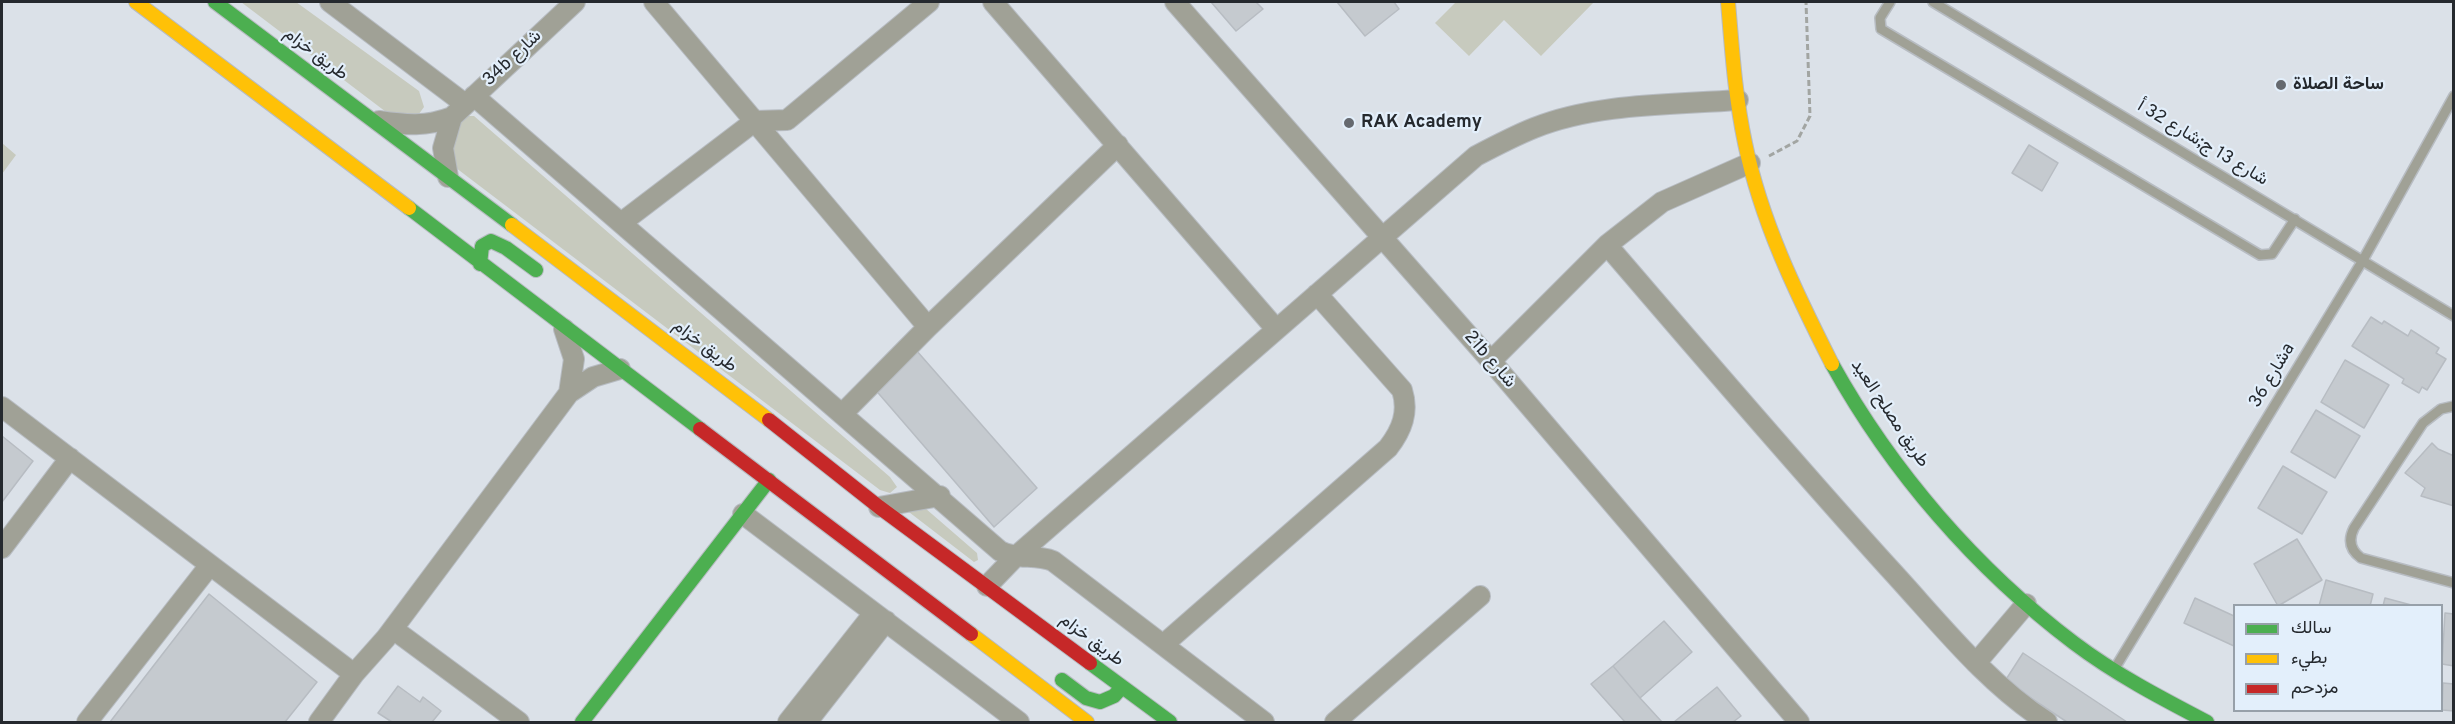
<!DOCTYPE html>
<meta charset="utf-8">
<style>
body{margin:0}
#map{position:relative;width:2455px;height:724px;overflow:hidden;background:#dbe1e8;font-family:Overpass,Vazirmatn,sans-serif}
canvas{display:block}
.frame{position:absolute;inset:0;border:3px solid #25292e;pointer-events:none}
.legend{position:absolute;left:2233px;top:604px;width:210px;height:108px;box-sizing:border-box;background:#e3effb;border:2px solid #97a0a9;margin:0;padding:8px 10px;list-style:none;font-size:18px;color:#25292e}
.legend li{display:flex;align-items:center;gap:12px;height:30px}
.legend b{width:30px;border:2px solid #97a0a9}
</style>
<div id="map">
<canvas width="2455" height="724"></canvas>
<div class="frame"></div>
<ul class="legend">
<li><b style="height:8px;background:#4caf50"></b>سالك</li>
<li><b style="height:8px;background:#ffc107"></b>بطيء</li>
<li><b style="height:8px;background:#c62828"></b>مزدحم</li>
</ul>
</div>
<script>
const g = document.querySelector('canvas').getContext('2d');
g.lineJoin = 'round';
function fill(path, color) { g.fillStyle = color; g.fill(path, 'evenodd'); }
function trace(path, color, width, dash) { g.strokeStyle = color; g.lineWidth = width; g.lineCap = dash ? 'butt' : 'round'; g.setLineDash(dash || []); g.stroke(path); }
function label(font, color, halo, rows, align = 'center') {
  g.font = font + ' Overpass,Vazirmatn,sans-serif'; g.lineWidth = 4.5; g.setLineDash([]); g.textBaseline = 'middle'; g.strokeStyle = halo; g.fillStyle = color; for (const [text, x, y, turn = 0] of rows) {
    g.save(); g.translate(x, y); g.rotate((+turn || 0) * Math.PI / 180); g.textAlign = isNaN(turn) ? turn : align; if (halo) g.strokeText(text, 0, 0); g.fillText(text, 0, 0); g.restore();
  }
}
fill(new Path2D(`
 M 241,2 L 296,2 L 419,91 L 424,107 L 416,118 L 394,118 Z
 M 1456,2 L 1594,2 L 1541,56 L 1504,20 L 1469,56 L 1435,23 Z
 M 459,116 L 474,116 L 890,477 L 897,487 L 890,493 L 880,490 L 439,155 Z
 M 2,143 L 16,155 L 2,174 Z
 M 925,508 L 977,553 L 978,560 L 974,562 L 905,509 Z`), '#c7cabe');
const building = new Path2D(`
 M 1211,2 L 1256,2 L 1263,9 L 1236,31 Z
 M 1337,2 L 1394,2 L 1399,9 L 1365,36 Z
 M 2029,145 L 2058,163 L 2042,191 L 2012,173 Z
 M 2371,317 L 2382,324 L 2384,321 L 2408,336 L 2411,330 L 2439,348 L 2436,353 L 2446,359 L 2427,390 L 2422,387 L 2419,393 L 2402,383 L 2404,379 L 2352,346 Z
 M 916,350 L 1037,488 L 994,527 L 873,387 Z
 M 2345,360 L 2389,385 L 2364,428 L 2321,402 Z
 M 2316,410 L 2360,436 L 2335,478 L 2291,452 Z
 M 2,436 L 33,461 L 2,502 Z
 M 2432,443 L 2438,449 L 2454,456 L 2454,506 L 2421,496 L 2425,488 L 2405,473 Z
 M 2283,466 L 2327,492 L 2302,534 L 2258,508 Z
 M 2297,539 L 2322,580 L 2278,606 L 2254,564 Z
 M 2326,580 L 2373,594 L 2370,606 L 2319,606 Z
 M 209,594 L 317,682 L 285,722 L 110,722 Z
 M 2195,598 L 2234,616 L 2234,646 L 2184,623 Z
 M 2385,598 L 2415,606 L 2383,606 Z
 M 2445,613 L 2454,614 L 2454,666 L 2442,664 Z
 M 1664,621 L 1692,652 L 1640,698 L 1613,666 Z
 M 2023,653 L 2127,722 L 2067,722 L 2005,681 Z
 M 1613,666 L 1640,698 L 1662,722 L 1625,722 L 1591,684 Z
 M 2443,683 L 2454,684 L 2454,711 L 2442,710 Z
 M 398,686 L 420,702 L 423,697 L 441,711 L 432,722 L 392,722 L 378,713 Z
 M 1717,687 L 1741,716 L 1733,722 L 1674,722 Z`);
fill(building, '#c5cacf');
trace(building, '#b7bcc2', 1.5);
const lane = new Path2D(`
 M 1890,2 L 1880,18 L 1881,29 L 2260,255 L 2272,254 L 2295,219
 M 1933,2 L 2454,316
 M 2454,406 L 2441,409 L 2423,423 L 2354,528 C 2348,540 2350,550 2361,558 L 2454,583
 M 2115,668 L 2363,260 L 2454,96`);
const street = new Path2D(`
 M 330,2 L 465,104
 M 654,2 L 928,327
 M 993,2 L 1276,329
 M 1175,2 L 1491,361 L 1799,722
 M 474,96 L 1000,551 C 1017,560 1035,554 1053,561 L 1264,722
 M 379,121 C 406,125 426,127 452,117 L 575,2
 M 448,177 L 443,148 L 452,117
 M 621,223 L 755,121 L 787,120 L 929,2
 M 1607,245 C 1700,353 1792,461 1888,567 C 1938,621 1985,682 2047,722
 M 564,329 L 574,359 L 569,393
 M 1491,361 L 1607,245 L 1662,202 L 1750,163
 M 2,407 L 354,674
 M 843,413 L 928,327 L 1118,145
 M 879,507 L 940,496
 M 743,514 L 1019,722
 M 2,548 L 70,458
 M 987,586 L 1015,557 L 1476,156 C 1495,146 1514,136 1534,128 C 1597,103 1671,105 1738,100
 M 393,629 L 519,722
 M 1164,644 L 1388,448 C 1402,430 1409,412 1402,390 L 1317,294
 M 1976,663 L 2026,604
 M 87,722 L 210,565
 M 319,722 L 354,674 L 386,638 L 569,393 L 593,377 L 620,369
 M 788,722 L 874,613
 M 807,722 L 886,621
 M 1335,722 L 1480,596`);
const fast = new Path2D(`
 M 215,2 L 512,225
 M 409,208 L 700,429
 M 480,264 L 482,246 L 491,241 L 506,248 L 536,270
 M 1832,364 C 1892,472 1976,569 2074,643 C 2115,674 2161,698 2207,722
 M 1090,663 L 1170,722
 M 1062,680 L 1086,698 L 1100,702 L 1114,696 L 1122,687
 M 582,722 L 769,480`);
const slow = new Path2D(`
 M 136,2 L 409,208
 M 1728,2 C 1732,49 1735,96 1745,143 C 1761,221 1796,293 1832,364
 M 512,225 L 769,420
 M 971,634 L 1087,722`);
const jam = new Path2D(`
 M 769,420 L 879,507 L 1090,663
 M 700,429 L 971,634`);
trace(lane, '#b7bcc2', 12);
trace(street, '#b7bcc2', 22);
trace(fast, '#b7bcc2', 16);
trace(slow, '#b7bcc2', 16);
trace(jam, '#b7bcc2', 16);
trace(new Path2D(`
 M 1769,156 L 1797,141 L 1810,116 L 1806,2`), '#a2a5a2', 3, [6, 3]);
trace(lane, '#a0a196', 9);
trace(street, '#a0a196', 20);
trace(fast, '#4caf50', 14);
trace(slow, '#ffc107', 14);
trace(jam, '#c62828', 14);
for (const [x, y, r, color] of [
 [2281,85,6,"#65696f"],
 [1349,123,6,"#65696f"]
]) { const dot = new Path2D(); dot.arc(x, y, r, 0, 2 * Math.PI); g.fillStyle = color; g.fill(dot); trace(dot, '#e3effb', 2); }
label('18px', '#25292e', '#e3effb', [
 ["طريق خزام",315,55,37],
 ["34b شارع",513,59,-43],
 ["شارع 13 ج;شارع 32 أ",2202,144,31],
 ["طريق خزام",704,347,37],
 ["21b شارع",1489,360,49],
 ["شارع 36a",2273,376,-59],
 ["طريق مصلح العيد",1889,414,56],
 ["طريق خزام",1091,641,37]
]);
label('bold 18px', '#25292e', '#e3effb', [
 ["ساحة الصلاة",2293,85],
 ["RAK Academy",1361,123]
], 'left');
</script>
